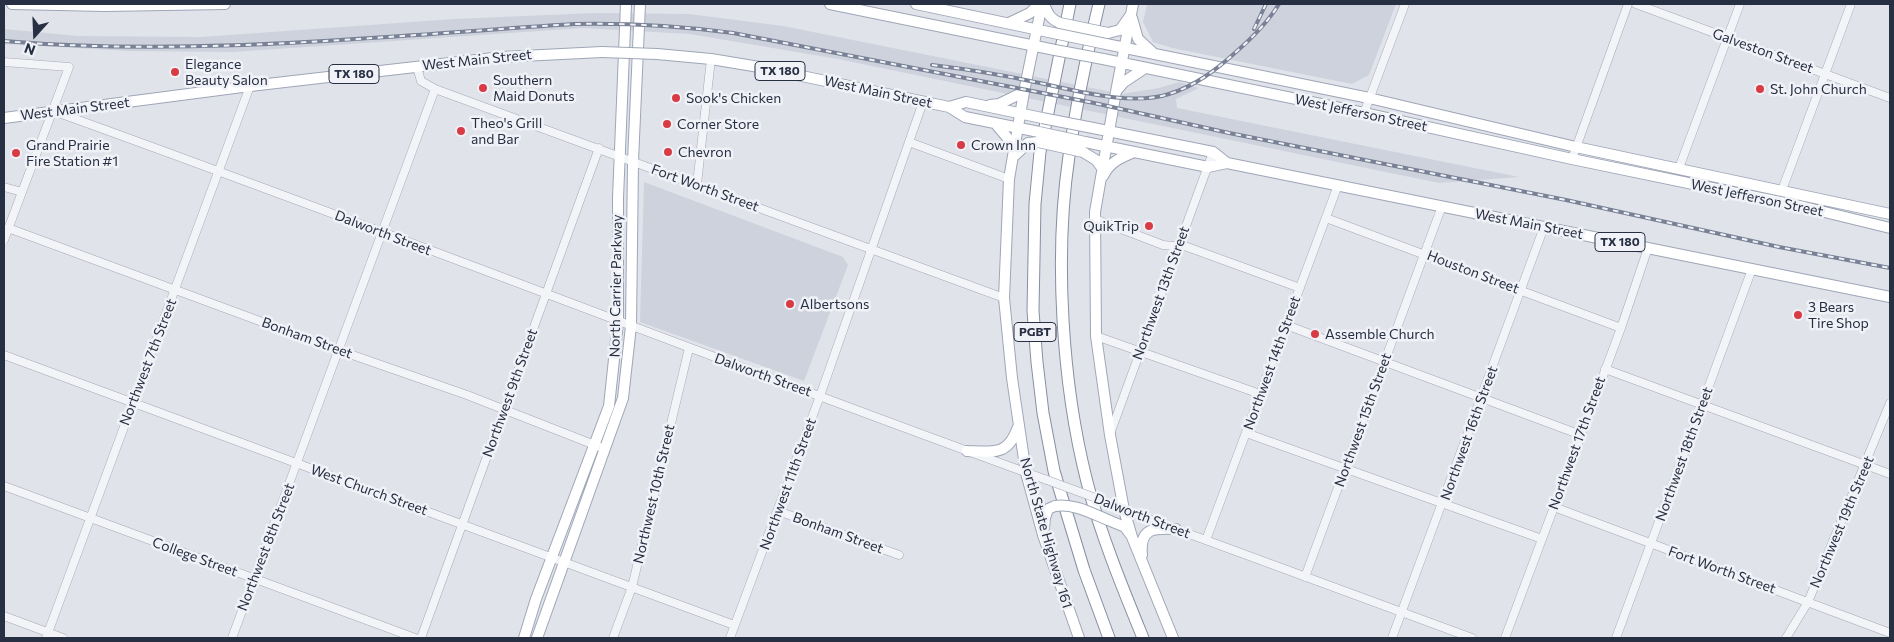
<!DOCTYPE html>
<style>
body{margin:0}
#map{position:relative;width:1894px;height:642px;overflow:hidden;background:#e0e3ea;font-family:Commissioner,sans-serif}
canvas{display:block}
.frame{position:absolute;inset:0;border:5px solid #272f43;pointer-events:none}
.north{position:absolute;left:10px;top:10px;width:50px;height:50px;-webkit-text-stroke:4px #f0f2f7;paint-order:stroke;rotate:200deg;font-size:14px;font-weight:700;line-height:20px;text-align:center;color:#272f43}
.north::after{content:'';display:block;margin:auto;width:18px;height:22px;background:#272f43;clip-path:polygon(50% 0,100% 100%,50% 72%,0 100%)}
</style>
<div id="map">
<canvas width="1894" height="642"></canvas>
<div class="frame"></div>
<div class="north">N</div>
</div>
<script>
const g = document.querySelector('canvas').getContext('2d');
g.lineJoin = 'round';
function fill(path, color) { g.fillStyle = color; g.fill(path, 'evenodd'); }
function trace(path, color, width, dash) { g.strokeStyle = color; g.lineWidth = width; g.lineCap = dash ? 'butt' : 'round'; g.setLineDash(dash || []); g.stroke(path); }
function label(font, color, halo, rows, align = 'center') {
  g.font = font + ' Commissioner,sans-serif'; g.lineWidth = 5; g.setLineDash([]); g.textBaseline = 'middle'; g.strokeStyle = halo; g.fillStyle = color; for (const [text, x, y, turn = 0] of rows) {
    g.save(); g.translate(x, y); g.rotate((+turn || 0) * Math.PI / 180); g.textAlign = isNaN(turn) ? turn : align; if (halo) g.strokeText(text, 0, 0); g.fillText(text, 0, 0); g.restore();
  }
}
fill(new Path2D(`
 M 1147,4 L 1396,4 L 1369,75 L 1352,84 L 1172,48 L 1153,42 L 1143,22 Z
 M 595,13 L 689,14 L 783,26 L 1122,94 L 1159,88 L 1179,82 L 1199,88 L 1176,99 L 1177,108 L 1519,177 L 1439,183 L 838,59 L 690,34 L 583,28 L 233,52 L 129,51 L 4,44 L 4,29 L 78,36 L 201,37 L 454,19 Z
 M 644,182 L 843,257 L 848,265 L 804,381 L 640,322 Z`), '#ced2dc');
const minor = new Path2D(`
 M 1636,4 L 1890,98
 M 4,62 L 69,67 L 4,240
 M 417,67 L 421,81 L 435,89 L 1004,298
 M 56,112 C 387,231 716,360 1047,480
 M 1364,113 L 1405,4
 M 909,142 L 1009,179
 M 1572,159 L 1628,4
 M 1679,168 L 1740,4
 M 697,184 L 711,59
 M 4,187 L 22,192
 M 1782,190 L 1851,4
 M 1326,218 L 1621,328
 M 1095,219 L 1163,245 L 1174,246 L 1179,244 L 1300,288
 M 8,228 L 338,350 L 467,395 L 605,449
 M 1286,325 L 1581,435
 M 1096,336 L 1260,394
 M 4,355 L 734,625
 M 1605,369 L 1890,474
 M 1246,433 L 1542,539
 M 1110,434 L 1213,152
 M 4,486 L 415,638
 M 1104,501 L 1124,510 L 1472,638
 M 1554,507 L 1890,633
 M 778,511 L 899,555
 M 1206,540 L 1338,185
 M 1305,577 L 1442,206
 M 4,616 L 63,638
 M 46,638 L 250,86
 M 232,638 L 435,89
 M 421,638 L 599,148
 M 613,638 L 632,587 L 689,348
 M 730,638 L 820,396 L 923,102
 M 1392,638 L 1544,227
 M 1505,638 L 1621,328 L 1648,248
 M 1616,638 L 1752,269
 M 1786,638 L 1808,602 L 1890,403`);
const major = new Path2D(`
 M 12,4 L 105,6 L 225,4
 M 830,4 L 1055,50
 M 916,4 L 1058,34
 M 1042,4 L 1024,92 L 1009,179 L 1004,298 L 1012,378 L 1026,473 L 1043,535 L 1079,638
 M 1044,4 C 1048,14 1050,19 1060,23
 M 1133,4 L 1115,97 L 1095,212 L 1096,336 L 1110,435 L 1124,510 L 1132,537 L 1173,638
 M 1132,18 L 1138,39 L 1152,52
 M 1009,23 L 1030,13 L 1039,4
 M 1108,33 L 1120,30 L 1130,16
 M 1106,44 L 1369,98 L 1576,147 L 1890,214
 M 657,54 L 711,59 L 759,67 L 949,107 L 965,117 L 1039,132
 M 1103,59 L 1364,113 L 1572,159 L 1804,207 L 1890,228
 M 1117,90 L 1124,82 L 1145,68
 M 990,105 L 999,104 L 1024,92
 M 949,107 L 966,102 L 1042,118
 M 4,118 L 250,86 L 502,57 L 602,52
 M 995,123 L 1006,136 L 1014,149
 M 1088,127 L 1213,152 L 1227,163
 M 1085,142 L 1208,167 L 1227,163 L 1890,297
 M 1083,152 L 1096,160 L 1102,168
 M 1014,156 L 1028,143 L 1038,142
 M 1103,176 C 1110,162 1120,158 1134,152
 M 967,451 C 994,452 1008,456 1018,427
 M 1108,520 L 1125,527 L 1130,534
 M 1044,528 L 1045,518 L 1048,509 L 1055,506
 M 1142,555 C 1139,527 1155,528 1176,529
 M 524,638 L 536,599 L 609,406 L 618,322 L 618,198 L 626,4
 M 537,638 L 623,398 L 631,326 L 633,161 L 640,4`);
const highway = new Path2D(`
 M 1070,4 L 1040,152 L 1035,204 L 1033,311 L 1037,362 L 1043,413 L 1054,471 L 1084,570 L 1109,638
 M 1099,4 C 1087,54 1076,105 1069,156 C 1054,256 1062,384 1087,482 C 1100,533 1123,589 1143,638`);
trace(minor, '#a5a9b5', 9);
trace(major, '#9ea6b7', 12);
trace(highway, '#868fa2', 13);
trace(minor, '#f3f4f8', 8);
trace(major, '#fff', 10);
trace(highway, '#fff', 11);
const rail = new Path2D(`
 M 1254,29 L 1266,4
 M 4,41 C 193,57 384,36 574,24 C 627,23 680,26 733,33 L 1094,103 L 1229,133 L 1566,200 L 1779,247 L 1890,268
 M 932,65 C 965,69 998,74 1030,81 C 1071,89 1129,107 1169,94 C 1195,86 1216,70 1236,52 C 1252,38 1268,22 1279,4`);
trace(rail, '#788195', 4);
trace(rail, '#f0f2f7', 2, [5.5]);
const minorBridge = new Path2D(`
 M 1047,480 L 1104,501`);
const majorBridge = new Path2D(`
 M 1060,23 L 1108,33
 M 1058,34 L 1106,44
 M 1055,50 L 1103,59
 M 602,52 L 657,54
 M 1042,118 L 1088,127
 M 1039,132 L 1085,142
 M 1038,142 L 1083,152
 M 1055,506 C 1073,503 1091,513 1108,520`);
trace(minorBridge, '#a5a9b5', 9, []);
trace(majorBridge, '#9ea6b7', 12, []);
trace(minorBridge, '#f3f4f8', 8);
trace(majorBridge, '#fff', 10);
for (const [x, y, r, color] of [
 [175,72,5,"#d93b45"],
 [483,88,5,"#d93b45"],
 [1760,89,5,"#d93b45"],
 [676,98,5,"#d93b45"],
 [667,124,5,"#d93b45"],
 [461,131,5,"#d93b45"],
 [961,145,5,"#d93b45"],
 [668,152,5,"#d93b45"],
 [16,153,5,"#d93b45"],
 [1149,226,5,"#d93b45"],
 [790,304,5,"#d93b45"],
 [1798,315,5,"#d93b45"],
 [1315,334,5,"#d93b45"]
]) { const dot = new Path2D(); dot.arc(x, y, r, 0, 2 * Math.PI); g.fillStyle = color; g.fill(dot); trace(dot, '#f0f2f7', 2); }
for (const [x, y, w] of [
 [780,71,50],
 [354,74,50],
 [1620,242,50],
 [1035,332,42]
]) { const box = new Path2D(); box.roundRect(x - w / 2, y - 9.5, w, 19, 4); g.fillStyle = '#f0f2f7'; g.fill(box); trace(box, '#272f43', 1); }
label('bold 12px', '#272f43', null, [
 ["TX 180",780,71],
 ["TX 180",354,74],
 ["TX 180",1620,242],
 ["PGBT",1035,332]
]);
label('14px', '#272f43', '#f0f2f7', [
 ["Galveston Street",1763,51,20],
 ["West Main Street",477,60,-6],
 ["West Main Street",878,92,12],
 ["West Main Street",75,109,-7],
 ["West Jefferson Street",1361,113,12],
 ["Fort Worth Street",705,188,20],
 ["West Jefferson Street",1757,198,12],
 ["West Main Street",1529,224,11],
 ["Dalworth Street",383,233,21],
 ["Houston Street",1473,272,21],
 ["North Carrier Parkway",616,286,-89],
 ["Northwest 13th Street",1161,293,-70],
 ["Bonham Street",307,338,20],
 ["Northwest 7th Street",148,362,-69],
 ["Northwest 14th Street",1272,363,-70],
 ["Dalworth Street",763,375,20],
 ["Northwest 9th Street",510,393,-70],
 ["Northwest 15th Street",1363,420,-70],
 ["Northwest 16th Street",1469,433,-70],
 ["Northwest 17th Street",1577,443,-70],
 ["Northwest 18th Street",1684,454,-70],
 ["Northwest 11th Street",788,484,-70],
 ["West Church Street",369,490,20],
 ["Northwest 10th Street",654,494,-77],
 ["Dalworth Street",1142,516,21],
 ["Northwest 19th Street",1842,522,-67],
 ["Bonham Street",838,533,20],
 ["North State Highway 161",1046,533,74],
 ["Northwest 8th Street",266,547,-69],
 ["College Street",195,557,20],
 ["Fort Worth Street",1722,570,20]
]);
label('14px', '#272f43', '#f0f2f7', [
 ["Elegance",185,64],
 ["Beauty Salon",185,80],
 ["Southern",493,80],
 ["Maid Donuts",493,96],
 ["St. John Church",1770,89],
 ["Sook's Chicken",686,98],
 ["Theo's Grill",471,123],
 ["and Bar",471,139],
 ["Corner Store",677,124],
 ["Grand Prairie",26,145],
 ["Fire Station #1",26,161],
 ["Crown Inn",971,145],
 ["Chevron",678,152],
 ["QuikTrip",1139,226,"right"],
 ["Albertsons",800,304],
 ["3 Bears",1808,307],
 ["Tire Shop",1808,323],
 ["Assemble Church",1325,334]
], 'left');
</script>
